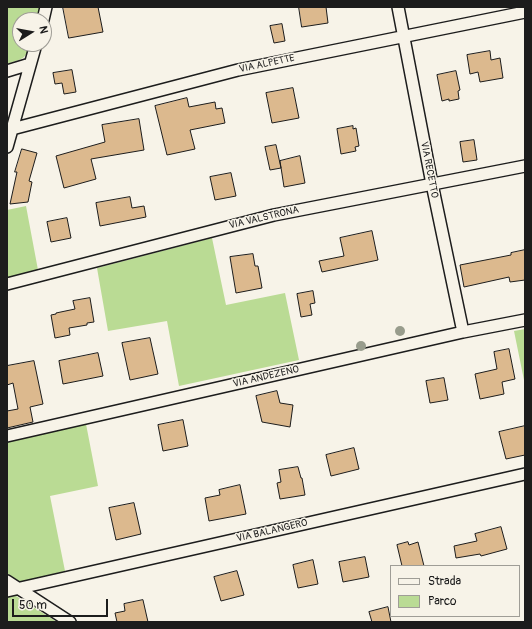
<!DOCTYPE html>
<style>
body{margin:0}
#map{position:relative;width:532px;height:629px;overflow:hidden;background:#f7f3e8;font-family:Pangolin,sans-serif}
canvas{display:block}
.frame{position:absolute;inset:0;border:8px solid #1c1c1c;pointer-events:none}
.legend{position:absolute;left:390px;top:565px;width:130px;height:52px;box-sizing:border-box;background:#f7f3e8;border:1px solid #9f9d96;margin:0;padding:5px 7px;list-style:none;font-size:12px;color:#1c1c1c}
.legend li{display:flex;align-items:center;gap:8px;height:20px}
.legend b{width:20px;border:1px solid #9f9d96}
.north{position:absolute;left:12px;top:12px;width:40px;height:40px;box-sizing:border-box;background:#f7f3e8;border:1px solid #9f9d96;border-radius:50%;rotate:79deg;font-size:11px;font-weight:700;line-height:16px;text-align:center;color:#1c1c1c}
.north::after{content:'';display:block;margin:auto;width:14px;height:18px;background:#1c1c1c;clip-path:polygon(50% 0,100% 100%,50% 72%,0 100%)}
.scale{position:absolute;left:12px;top:599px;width:96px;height:18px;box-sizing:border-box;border:2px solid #1c1c1c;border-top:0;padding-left:5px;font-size:12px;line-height:14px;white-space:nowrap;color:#1c1c1c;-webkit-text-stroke:3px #f7f3e8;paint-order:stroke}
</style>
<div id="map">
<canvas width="532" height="629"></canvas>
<div class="frame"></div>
<ul class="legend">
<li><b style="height:5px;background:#f7f3e8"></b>Strada</li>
<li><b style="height:11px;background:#badb94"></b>Parco</li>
</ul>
<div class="north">N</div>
<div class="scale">50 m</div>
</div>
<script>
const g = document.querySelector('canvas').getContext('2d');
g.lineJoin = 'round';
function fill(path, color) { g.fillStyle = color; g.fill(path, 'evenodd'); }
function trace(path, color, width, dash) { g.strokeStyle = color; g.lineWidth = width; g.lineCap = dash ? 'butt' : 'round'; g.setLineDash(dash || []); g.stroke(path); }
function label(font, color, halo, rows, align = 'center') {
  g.font = font + ' Pangolin,sans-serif'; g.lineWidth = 3; g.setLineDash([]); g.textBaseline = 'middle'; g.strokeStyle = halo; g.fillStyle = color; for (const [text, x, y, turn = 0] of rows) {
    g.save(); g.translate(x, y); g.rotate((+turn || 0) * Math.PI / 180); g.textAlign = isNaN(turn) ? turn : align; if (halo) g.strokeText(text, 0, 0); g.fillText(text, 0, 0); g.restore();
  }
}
fill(new Path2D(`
 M 7,7 L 40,7 L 36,20 L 20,20 L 20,44 L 30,44 C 25,61 23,58 7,64 Z
 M 26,206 L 38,270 L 7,278 L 7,210 Z
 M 212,238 L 226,305 L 285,293 L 299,360 L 179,386 L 167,321 L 108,331 L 97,268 Z
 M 525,329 L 525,385 L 514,331 Z
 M 86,424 L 98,486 L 50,496 L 65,571 L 20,582 L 7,573 L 7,442 Z
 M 10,593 L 16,596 L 57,622 L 7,622 L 7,594 Z`), '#badb94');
const building = new Path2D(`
 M 63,7 L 98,7 L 103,32 L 69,38 Z
 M 299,7 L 326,7 L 328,23 L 302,27 Z
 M 282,24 L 285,41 L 274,43 L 270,26 Z
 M 490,51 L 491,60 L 500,58 L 503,78 L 480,82 L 478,72 L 470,74 L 467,55 Z
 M 72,70 L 76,92 L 64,94 L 62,83 L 55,84 L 53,73 Z
 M 456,71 L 460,90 L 458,91 L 459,99 L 449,101 L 449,99 L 442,101 L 437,75 Z
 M 293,88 L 299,118 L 272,123 L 266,93 Z
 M 187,98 L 189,107 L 215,102 L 216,109 L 222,108 L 225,123 L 190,130 L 195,149 L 167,155 L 155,106 Z
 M 139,119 L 144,150 L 91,159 L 96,179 L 64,188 L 56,156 L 105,142 L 102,125 Z
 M 353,126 L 353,129 L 356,128 L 359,146 L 355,147 L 356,151 L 341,154 L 337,129 Z
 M 474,140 L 477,160 L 463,162 L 460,142 Z
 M 276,145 L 281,168 L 270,170 L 265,147 Z
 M 22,149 L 37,153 L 29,181 L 32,182 L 28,202 L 10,204 L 17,172 L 15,172 Z
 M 300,156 L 305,183 L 284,187 L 280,161 Z
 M 231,173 L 236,196 L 215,200 L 210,177 Z
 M 130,197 L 132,208 L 144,206 L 146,217 L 100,226 L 96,203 Z
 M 67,218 L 71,238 L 51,242 L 47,222 Z
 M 372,231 L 378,260 L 322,272 L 319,261 L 344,256 L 340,238 Z
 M 525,250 L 525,280 L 510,282 L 509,277 L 464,287 L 460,265 L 511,255 L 511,253 Z
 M 253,254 L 255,266 L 258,266 L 262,288 L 236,293 L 230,257 Z
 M 313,291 L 315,303 L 310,304 L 312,315 L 301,317 L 297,294 Z
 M 90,298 L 94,322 L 87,323 L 87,325 L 69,328 L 70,335 L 55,338 L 51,315 L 56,314 L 56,313 L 75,309 L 73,301 Z
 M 150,338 L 158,374 L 130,380 L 122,343 Z
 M 509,349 L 515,379 L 502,382 L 504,394 L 480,399 L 475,374 L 497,369 L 494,352 Z
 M 98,353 L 103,376 L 63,384 L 59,361 Z
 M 34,361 L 43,404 L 30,407 L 33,422 L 7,428 L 7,411 L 18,409 L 13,383 L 7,385 L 7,366 Z
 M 444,378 L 448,400 L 430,403 L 426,381 Z
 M 277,391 L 280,403 L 293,405 L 290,427 L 262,422 L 256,396 Z
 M 183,420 L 188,446 L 163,451 L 158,425 Z
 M 525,426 L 525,455 L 506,459 L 499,432 Z
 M 354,448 L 359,469 L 331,476 L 326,455 Z
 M 298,467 L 301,478 L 302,478 L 305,495 L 280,499 L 277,483 L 281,482 L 279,470 Z
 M 240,485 L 246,514 L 209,521 L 205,498 L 220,495 L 219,490 Z
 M 134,503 L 141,534 L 116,540 L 109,508 Z
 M 501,527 L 507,549 L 481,556 L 480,554 L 456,558 L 454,546 L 477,541 L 475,534 Z
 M 408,542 L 409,545 L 418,542 L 424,566 L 402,566 L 397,545 Z
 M 365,557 L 369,577 L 343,582 L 339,562 Z
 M 313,560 L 318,584 L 298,588 L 293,565 Z
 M 237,571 L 244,595 L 221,601 L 214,577 Z
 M 143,600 L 148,622 L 117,622 L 115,613 L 125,611 L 124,604 Z
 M 388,607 L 391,622 L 372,622 L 369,612 Z`);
fill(building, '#dcb98e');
trace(building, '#1c1c1c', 1);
const minor = new Path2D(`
 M 398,7 L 432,184 L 463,332
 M 43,20 L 46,7
 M 7,71 L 30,64
 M 12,129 L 238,70 L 525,12
 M 7,147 L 36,44
 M 7,284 L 274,215 L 525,166
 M 7,436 L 463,332 L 525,320
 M 7,581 L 70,622
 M 7,591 L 525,474`);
trace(minor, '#1c1c1c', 14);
trace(minor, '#f7f3e8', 11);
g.fillStyle = '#989c8c';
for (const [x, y] of [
 [400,331],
 [361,346]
]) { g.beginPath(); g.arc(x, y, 5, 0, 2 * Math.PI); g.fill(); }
label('10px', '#1c1c1c', '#f7f3e8', [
 ["VIA ALPETTE",267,64,-12],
 ["VIA RECETTO",429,170,79],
 ["VIA VALSTRONA",264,218,-13],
 ["VIA ANDEZENO",266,377,-13],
 ["VIA BALANGERO",272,531,-13]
]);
</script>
